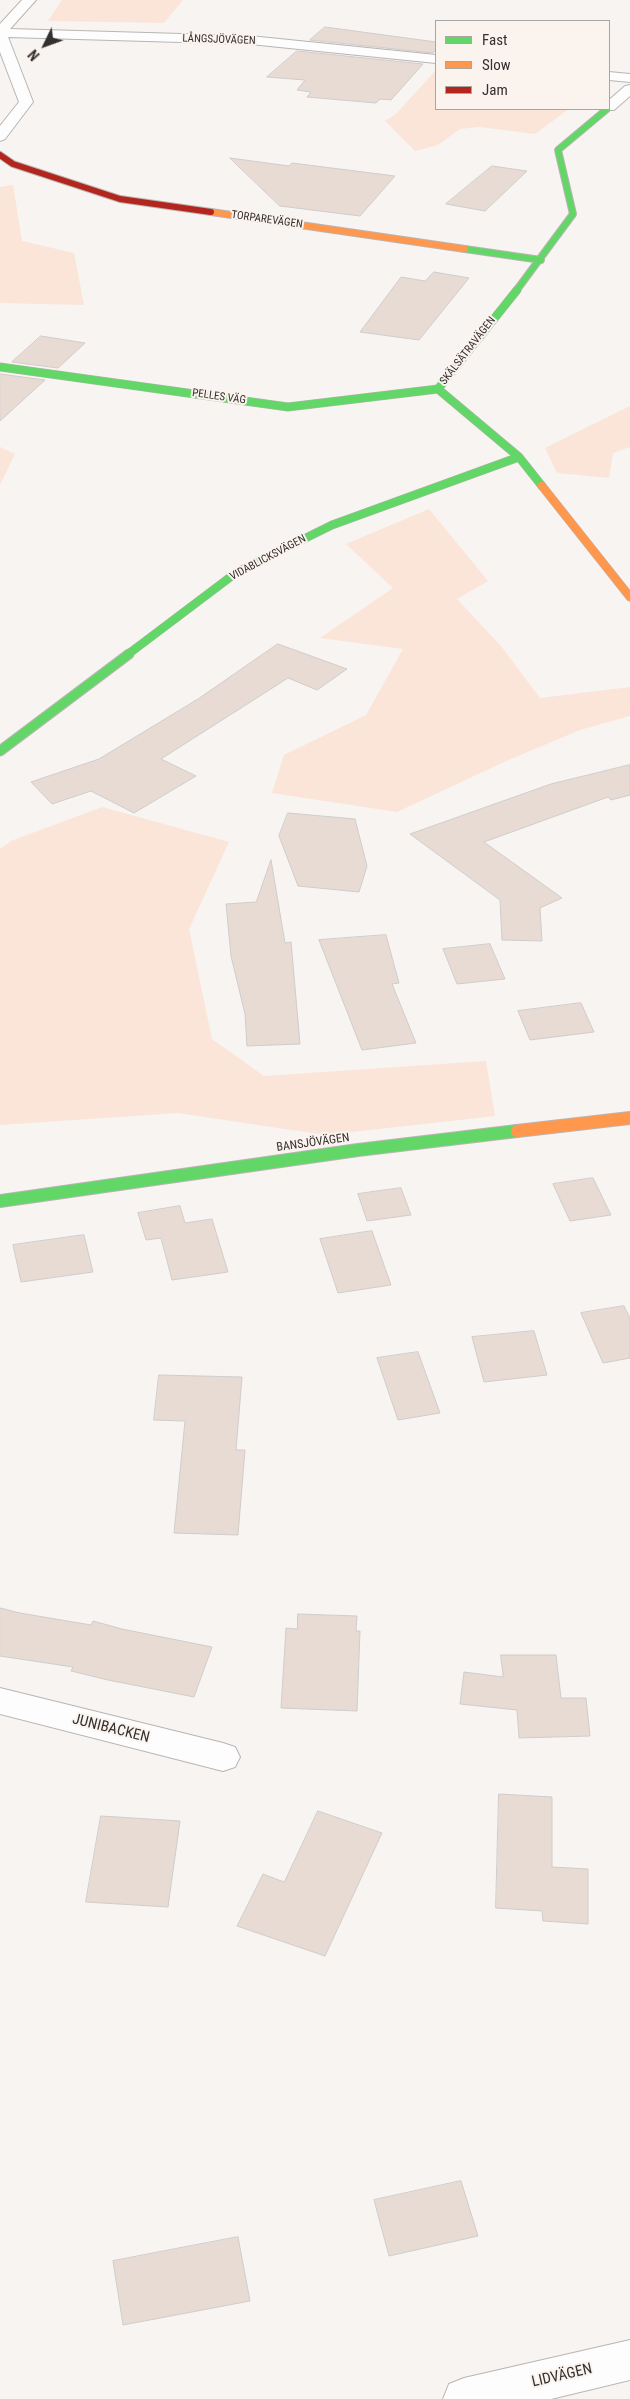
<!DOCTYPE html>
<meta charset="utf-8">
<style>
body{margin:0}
#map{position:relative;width:630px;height:2399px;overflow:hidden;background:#f8f4f1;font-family:"Roboto Condensed",sans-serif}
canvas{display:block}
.legend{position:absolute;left:435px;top:20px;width:175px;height:90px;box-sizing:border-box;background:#fbf3ee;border:1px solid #aba5a2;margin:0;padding:6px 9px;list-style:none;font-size:15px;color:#34302f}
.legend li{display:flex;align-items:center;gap:10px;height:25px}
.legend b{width:25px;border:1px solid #aba5a2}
.north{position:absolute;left:20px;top:20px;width:50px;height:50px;-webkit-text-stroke:4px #fbf3ee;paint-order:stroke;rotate:228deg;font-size:14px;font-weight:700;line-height:20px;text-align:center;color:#34302f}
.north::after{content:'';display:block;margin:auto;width:18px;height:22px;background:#34302f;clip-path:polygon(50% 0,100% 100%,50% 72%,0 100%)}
</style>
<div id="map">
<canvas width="630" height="2399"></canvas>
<ul class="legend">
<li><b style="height:6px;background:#63d668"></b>Fast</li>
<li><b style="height:6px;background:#ff974d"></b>Slow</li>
<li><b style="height:6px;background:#b3261e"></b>Jam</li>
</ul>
<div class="north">N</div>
</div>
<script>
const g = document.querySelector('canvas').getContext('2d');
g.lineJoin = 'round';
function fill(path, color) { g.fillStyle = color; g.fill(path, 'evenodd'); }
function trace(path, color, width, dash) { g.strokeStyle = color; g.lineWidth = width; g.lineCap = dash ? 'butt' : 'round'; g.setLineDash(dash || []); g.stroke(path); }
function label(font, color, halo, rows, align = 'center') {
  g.font = font + ' "Roboto Condensed",sans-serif'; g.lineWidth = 4; g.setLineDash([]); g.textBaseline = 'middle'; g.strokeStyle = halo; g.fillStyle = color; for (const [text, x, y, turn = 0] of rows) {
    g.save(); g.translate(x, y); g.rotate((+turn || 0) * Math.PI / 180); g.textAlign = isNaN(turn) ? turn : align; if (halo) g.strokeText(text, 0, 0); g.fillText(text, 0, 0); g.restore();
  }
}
fill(new Path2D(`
 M 62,0 L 183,0 L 164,23 L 48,21 Z
 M 436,70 L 436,109 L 569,109 L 535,134 L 479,127 L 460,129 L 438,145 L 415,151 L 385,121 L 396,114 Z
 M 13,185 L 22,241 L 74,253 L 84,305 L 0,303 L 0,187 Z
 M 630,406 L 630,447 L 613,453 L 609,478 L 557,473 L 545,448 Z
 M 0,447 L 15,454 L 0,485 Z
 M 429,509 L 488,581 L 457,599 L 501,646 L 540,698 L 630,687 L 630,716 L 580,730 L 504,762 L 397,812 L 272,793 L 284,755 L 366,715 L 403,649 L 320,638 L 393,588 L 346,544 Z
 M 102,807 L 229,842 L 189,929 L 212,1039 L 264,1076 L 486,1061 L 495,1116 L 325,1135 L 178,1113 L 0,1125 L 0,849 L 11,841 Z`), '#fbe5d9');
const building = new Path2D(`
 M 325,27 L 436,42 L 436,49 L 433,53 L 310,40 Z
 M 297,51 L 423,64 L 391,100 L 380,99 L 376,103 L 307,97 L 311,92 L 297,90 L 305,80 L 267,77 Z
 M 230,158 L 289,166 L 292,163 L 395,176 L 360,216 L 280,206 Z
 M 492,166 L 527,171 L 485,211 L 446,204 Z
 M 434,272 L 469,278 L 419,340 L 360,332 L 401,277 L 425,281 Z
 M 41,336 L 85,343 L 58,368 L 12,362 Z
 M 0,374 L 45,380 L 0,421 Z
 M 278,644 L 347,669 L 317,690 L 288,678 L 161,759 L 196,776 L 134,813 L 91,791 L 52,804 L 31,782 L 99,759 L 198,699 Z
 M 630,765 L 630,795 L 611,800 L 608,797 L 484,842 L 562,898 L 540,908 L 542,941 L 502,940 L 500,900 L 410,834 L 551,784 Z
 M 288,813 L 355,819 L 367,866 L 359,892 L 298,886 L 279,836 Z
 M 271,860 L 285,943 L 291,942 L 300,1044 L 247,1046 L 245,1014 L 231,956 L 226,904 L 256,902 Z
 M 386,935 L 399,983 L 392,984 L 416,1043 L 362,1050 L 319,940 Z
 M 490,944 L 505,979 L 457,984 L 443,949 Z
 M 581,1003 L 594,1032 L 530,1040 L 518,1011 Z
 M 593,1178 L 611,1215 L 570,1221 L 553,1184 Z
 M 401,1188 L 411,1215 L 367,1221 L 358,1194 Z
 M 180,1206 L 185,1223 L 212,1219 L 228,1272 L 172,1280 L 161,1238 L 146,1240 L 138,1213 Z
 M 372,1231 L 391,1285 L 338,1293 L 320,1239 Z
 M 84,1235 L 93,1272 L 21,1282 L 13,1245 Z
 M 624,1306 L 630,1318 L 630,1358 L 603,1363 L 581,1313 Z
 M 534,1331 L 547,1375 L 484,1382 L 472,1337 Z
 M 418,1352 L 440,1413 L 398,1420 L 377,1358 Z
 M 159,1375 L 242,1377 L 236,1450 L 245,1450 L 238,1535 L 174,1533 L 185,1421 L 154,1420 Z
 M 0,1608 L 20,1613 L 91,1625 L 93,1621 L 122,1629 L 212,1647 L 194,1697 L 108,1680 L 71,1671 L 73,1667 L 0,1656 Z
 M 298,1614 L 357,1616 L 356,1631 L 360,1631 L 357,1711 L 281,1708 L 286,1628 L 297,1629 Z
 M 501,1655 L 556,1655 L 561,1698 L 586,1698 L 590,1736 L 519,1738 L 517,1710 L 460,1704 L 464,1672 L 503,1677 Z
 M 499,1794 L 552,1797 L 552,1867 L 588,1869 L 588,1924 L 543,1921 L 542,1911 L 496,1908 Z
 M 318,1811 L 382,1833 L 325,1956 L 237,1926 L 263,1874 L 284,1882 Z
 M 101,1816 L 180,1821 L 168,1907 L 86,1902 Z
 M 461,2181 L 478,2236 L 389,2256 L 374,2200 Z
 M 238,2237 L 250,2301 L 123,2325 L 113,2261 Z`);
fill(building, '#e8dbd4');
trace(building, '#cfccca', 1);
const street = new Path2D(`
 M 22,0 L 36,0 L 10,29 L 250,36 L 436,55 L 436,63 L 250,44 L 8,37 L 33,102 L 5,139 L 0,141 L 0,126 L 19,102 L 0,52 L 0,24 Z
 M 609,72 L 630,74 L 630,82 L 609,80 Z
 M 630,85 L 630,96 L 614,110 L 604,110 L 609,109 L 609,100 L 625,86 Z
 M 0,1688 L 223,1743 L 235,1747 L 240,1757 L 235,1767 L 223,1771 L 0,1714 Z
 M 630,2340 L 630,2380 L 551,2399 L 443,2399 L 449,2384 L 464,2378 Z`);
const fastFar3 = new Path2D(`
 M 465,249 L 541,260
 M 516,291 L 573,214 L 558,150 L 607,109`);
const fastFar2 = new Path2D(`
 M 517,290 L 438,389 L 519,457 L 542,486
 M 0,367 L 288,407 L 438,389
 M 127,655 L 237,572 L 332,525 L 519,457`);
const fastFar1 = new Path2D(`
 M 0,751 L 129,654`);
const fast = new Path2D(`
 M 0,1201 L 358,1150 L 517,1131`);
const slowFar2 = new Path2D(`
 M 211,212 L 465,249`);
const slowFar1 = new Path2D(`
 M 542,486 L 630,597`);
const slow = new Path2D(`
 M 517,1131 L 630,1118`);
const jam = new Path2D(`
 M 0,155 L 13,164 L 120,199 L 211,212`);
trace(street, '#b8b5b3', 2);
trace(fastFar3, '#b8b5b3', 8);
trace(fastFar2, '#b8b5b3', 9);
trace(fastFar1, '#b8b5b3', 11);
trace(fast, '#b8b5b3', 14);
trace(slowFar2, '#b8b5b3', 8);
trace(slowFar1, '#b8b5b3', 9);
trace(slow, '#b8b5b3', 14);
trace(jam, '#b8b5b3', 8);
fill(street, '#fefdfd');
trace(fastFar3, '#63d668', 6);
trace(fastFar2, '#63d668', 8);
trace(fastFar1, '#63d668', 9);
trace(fast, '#63d668', 12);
trace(slowFar2, '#ff974d', 6);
trace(slowFar1, '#ff974d', 8);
trace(slow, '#ff974d', 12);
trace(jam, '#b3261e', 6);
label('11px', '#34302f', '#fbf3ee', [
 ["LÅNGSJÖVÄGEN",219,40,2],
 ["TORPAREVÄGEN",267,220,8],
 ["SKÄLSÄTRAVÄGEN",468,351,-52],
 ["PELLES VÄG",219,397,8],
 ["VIDABLICKSVÄGEN",268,558,-28]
]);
label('12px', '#34302f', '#fbf3ee', [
 ["BANSJÖVÄGEN",313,1143,-8]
]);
label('15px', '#34302f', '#fbf3ee', [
 ["JUNIBACKEN",111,1729,14],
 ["LIDVÄGEN",562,2376,-13]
]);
</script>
